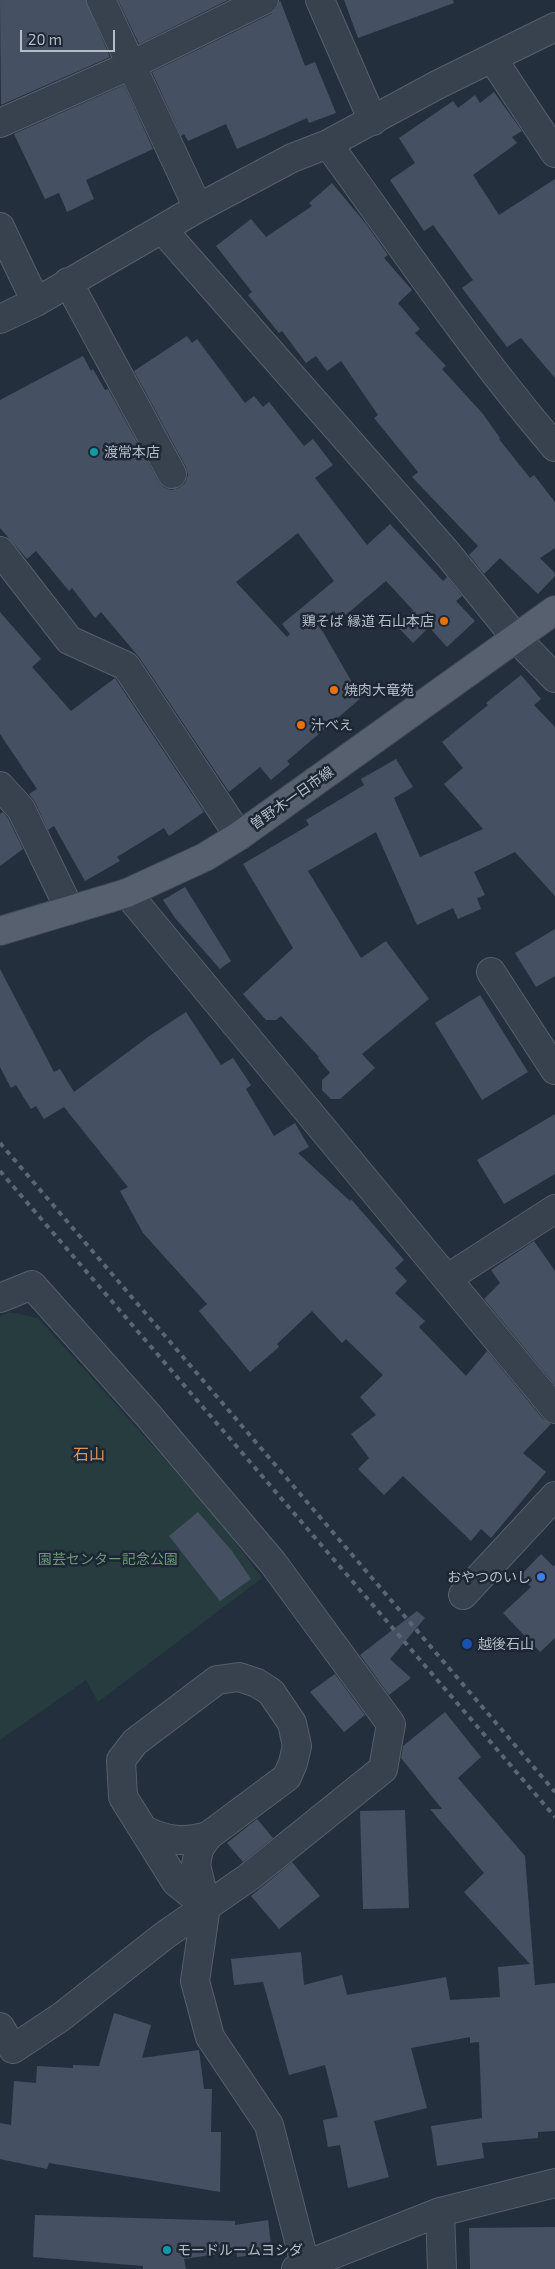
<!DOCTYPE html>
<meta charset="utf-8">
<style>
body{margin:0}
#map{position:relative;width:555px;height:2269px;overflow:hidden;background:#242f3e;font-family:"Exo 2",sans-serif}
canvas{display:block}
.scale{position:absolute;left:20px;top:30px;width:95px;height:22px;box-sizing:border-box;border:2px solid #b4bcc9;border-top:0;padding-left:6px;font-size:15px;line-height:18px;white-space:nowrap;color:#b4bcc9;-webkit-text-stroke:4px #1d2633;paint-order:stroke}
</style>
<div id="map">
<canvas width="555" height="2269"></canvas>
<div class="scale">20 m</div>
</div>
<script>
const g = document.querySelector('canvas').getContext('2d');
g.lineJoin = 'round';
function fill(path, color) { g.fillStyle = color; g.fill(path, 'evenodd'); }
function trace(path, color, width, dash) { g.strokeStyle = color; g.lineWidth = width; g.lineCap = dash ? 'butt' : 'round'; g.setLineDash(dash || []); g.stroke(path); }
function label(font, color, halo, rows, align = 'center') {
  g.font = font + ' "Exo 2","Noto Sans JP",sans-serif'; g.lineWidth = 5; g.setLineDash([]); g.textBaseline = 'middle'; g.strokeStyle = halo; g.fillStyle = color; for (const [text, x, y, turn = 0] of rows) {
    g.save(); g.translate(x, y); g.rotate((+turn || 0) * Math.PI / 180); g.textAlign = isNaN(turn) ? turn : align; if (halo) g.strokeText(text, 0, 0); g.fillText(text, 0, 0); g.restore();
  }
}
fill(new Path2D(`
 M 10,1312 L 38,1318 L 214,1514 L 262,1578 L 98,1702 L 86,1680 L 0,1740 L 0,1316 Z`), '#263c3f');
fill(new Path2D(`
 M 0,0 L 86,0 L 110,57 L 1,105 Z
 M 118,0 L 228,0 L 139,44 Z
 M 280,0 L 305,66 L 315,62 L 336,113 L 309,123 L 307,118 L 237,149 L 226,124 L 188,141 L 184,134 L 181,136 L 152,72 L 271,14 L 277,8 Z
 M 344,0 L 453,0 L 454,3 L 358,38 Z
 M 124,85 L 153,149 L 86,180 L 94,199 L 67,212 L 59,193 L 45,199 L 14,134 Z
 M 494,92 L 522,131 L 512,137 L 517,143 L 473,175 L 499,215 L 555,179 L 555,378 L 521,338 L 507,347 L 462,288 L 473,280 L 433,225 L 424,231 L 390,180 L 415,163 L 399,138 L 453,101 L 458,108 L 475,95 L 480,103 Z
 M 332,183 L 366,224 L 388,255 L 384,258 L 412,290 L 398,303 L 420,329 L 415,333 L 446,366 L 442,369 L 483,414 L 500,438 L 499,439 L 530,478 L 534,475 L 555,502 L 555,548 L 540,558 L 555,573 L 555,576 L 538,594 L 500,558 L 484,574 L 469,555 L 478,546 L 412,477 L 418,472 L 374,418 L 378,415 L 341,361 L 327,371 L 316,356 L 306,363 L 282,331 L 279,333 L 248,295 L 252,292 L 216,246 L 251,219 L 266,237 L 312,206 L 309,203 Z
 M 187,336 L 192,343 L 197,339 L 245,403 L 254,396 L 263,407 L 269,402 L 304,446 L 313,439 L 333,465 L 315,478 L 367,545 L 390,524 L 443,581 L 447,577 L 462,596 L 456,601 L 475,621 L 447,647 L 429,627 L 413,643 L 397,626 L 413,610 L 386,581 L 341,619 L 334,611 L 316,623 L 323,632 L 361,698 L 287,761 L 290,764 L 271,780 L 260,767 L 229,792 L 139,657 L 101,612 L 95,618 L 72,588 L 69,591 L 36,551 L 27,559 L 0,528 L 0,400 L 83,356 L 91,371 L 93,369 L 105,390 L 108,389 L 159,482 L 163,487 L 171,490 L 179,488 L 185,483 L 188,475 L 186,467 L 134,371 ZM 298,533 L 334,581 L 282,624 L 290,634 L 287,637 L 236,582 Z
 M 0,612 L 41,659 L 32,667 L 71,711 L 115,678 L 204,812 L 169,836 L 164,828 L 117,857 L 120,861 L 85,881 L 54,826 L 48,830 L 35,802 L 29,794 L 37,789 L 0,734 Z
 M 521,675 L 541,699 L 534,705 L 555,727 L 555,896 L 515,852 L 474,872 L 485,895 L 477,898 L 481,909 L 458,919 L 453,908 L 417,925 L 376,832 L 308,871 L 361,958 L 386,941 L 429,999 L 362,1054 L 375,1068 L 340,1099 L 331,1099 L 322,1090 L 322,1080 L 330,1073 L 318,1058 L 319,1057 L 281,1016 L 276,1020 L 266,1020 L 243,994 L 293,948 L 243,864 L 309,825 L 306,820 L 364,785 L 361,779 L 396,759 L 413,787 L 394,798 L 420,857 L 483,829 L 444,784 L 463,768 L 442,742 L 488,705 L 486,703 Z
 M 3,812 L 8,818 L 23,849 L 0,866 L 0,814 Z
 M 185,887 L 231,961 L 220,969 L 175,918 L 163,900 Z
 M 555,929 L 555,976 L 536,987 L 515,953 Z
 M 0,969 L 54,1072 L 60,1069 L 74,1092 L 148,1037 L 186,1012 L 221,1065 L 233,1058 L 251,1085 L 246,1089 L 274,1136 L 295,1123 L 309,1147 L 298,1153 L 350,1201 L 351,1199 L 404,1260 L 395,1268 L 407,1281 L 395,1293 L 425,1321 L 419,1327 L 466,1376 L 487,1351 L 543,1419 L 551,1424 L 523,1453 L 546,1472 L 491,1538 L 481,1529 L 471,1541 L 403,1476 L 384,1495 L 358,1469 L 369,1458 L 351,1434 L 376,1415 L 360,1397 L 383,1375 L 346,1339 L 342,1343 L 312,1311 L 277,1344 L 279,1347 L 250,1372 L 199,1311 L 207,1304 L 143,1233 L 120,1191 L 128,1187 L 64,1107 L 44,1119 L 36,1106 L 31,1109 L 16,1085 L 11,1088 L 0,1067 Z
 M 480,995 L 528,1072 L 482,1100 L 435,1023 Z
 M 555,1114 L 555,1174 L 504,1204 L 477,1160 Z
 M 534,1241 L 555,1271 L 555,1385 L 484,1299 L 500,1283 L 491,1270 Z
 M 198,1512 L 232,1551 L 251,1579 L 220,1601 L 169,1536 Z
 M 541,1554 L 553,1566 L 555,1565 L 555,1638 L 540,1652 L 503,1613 L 531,1587 L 520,1576 Z
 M 417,1611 L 425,1618 L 390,1659 L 411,1678 L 389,1695 L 360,1655 Z
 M 335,1674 L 365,1715 L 344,1732 L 310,1692 Z
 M 445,1712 L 481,1757 L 458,1778 L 525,1856 L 535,1985 L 555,1983 L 555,2131 L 538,2132 L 538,2138 L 482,2143 L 484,2158 L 437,2166 L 431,2126 L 482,2118 L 479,2042 L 470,2043 L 470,2037 L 411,2048 L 427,2108 L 374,2121 L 389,2177 L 348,2188 L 340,2145 L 328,2147 L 323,2120 L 338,2117 L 325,2065 L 289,2075 L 263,1982 L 234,1985 L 231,1959 L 301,1952 L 304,1985 L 342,1975 L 347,1995 L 446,1977 L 450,2000 L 500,1997 L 498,1967 L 530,1964 L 464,1892 L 484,1873 L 430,1809 L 442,1809 L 401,1758 L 403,1746 Z
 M 405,1810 L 409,1908 L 363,1909 L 360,1811 Z
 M 257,1819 L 273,1838 L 243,1862 L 227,1843 Z
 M 292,1862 L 320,1896 L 279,1929 L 251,1896 Z
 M 114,2013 L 151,2025 L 142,2058 L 199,2050 L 204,2089 L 212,2089 L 211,2132 L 221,2132 L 220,2192 L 49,2163 L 47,2169 L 0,2159 L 0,2123 L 11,2125 L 14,2081 L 36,2083 L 37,2066 L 73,2068 L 73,2065 L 99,2066 Z
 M 35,2215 L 235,2221 L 235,2225 L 268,2220 L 272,2252 L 237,2257 L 236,2251 L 184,2259 L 186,2269 L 143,2269 L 143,2266 L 33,2257 Z
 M 555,2227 L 555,2269 L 470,2269 L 469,2228 Z`), '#455162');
const minor = new Path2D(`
 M 101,0 L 198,208
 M 320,0 L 373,121
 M 492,58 L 555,153
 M 0,123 L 131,65 L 264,0
 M 328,144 C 402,246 473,351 555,447
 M 0,227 L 36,302
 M 162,229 L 447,553 L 516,638 L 555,678
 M 68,282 L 172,474
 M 0,319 L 36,302 L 198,208 L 292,158 L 328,144 L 437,85 L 555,27
 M 0,551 L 69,640 L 126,666 L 239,836
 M 0,786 L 21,809 L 70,910
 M 127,893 L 555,1409
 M 491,972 L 555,1070
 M 448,1278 L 555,1209
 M 0,1298 L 32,1285 L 147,1414 L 273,1563 L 391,1724 L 383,1769 L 249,1877 L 165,1935 L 61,2017 L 13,2049 L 0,2027
 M 463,1595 L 555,1496
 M 144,1830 C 167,1841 183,1843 208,1836
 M 206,1906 L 176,1882 L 123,1797 L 121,1760 L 135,1742 L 217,1680 L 239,1677 L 257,1683 L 271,1692 L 292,1723 L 297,1746 L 293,1763 L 287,1777 L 208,1836 L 199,1849 L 196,1865 L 206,1906 L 195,1981 L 210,2037 L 269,2125 L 305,2264
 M 440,2212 L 442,2269
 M 296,2269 L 440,2212 L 555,2183`);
const major = new Path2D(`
 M 0,931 L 127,893 L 205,857 L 239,836 L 555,610`);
trace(minor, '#565f6c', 30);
trace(major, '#414a57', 30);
trace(minor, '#38414e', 28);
trace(major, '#56606e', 28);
trace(new Path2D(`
 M 0,1143 L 555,1792
 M 0,1171 L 555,1817`), '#5a6575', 4, [5, 5]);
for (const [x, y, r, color] of [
 [94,452,5,"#0f9aa8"],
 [444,621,5,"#e8710a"],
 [334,690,5,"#e8710a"],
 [301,725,5,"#e8710a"],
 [541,1577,5,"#3f7fe0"],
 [467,1644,6,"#1a4fb4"],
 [167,2250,5,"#0f9aa8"]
]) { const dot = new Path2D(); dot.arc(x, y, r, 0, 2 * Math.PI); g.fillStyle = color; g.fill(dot); trace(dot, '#1d2633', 2); }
label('14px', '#b4bcc9', '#1d2633', [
 ["渡常本店",104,452],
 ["鶏そば 縁道 石山本店",434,621,"right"],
 ["焼肉大竜苑",344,690],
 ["汁べえ",311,725],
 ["おやつのいし",531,1577,"right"],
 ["越後石山",478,1644],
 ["モードルームヨシダ",177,2250]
], 'left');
label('14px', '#b4bcc9', '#1d2633', [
 ["曽野木一日市線",292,798,-35]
]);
label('14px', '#6b9a76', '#1d2633', [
 ["園芸センター記念公園",108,1559]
]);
label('16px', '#d59563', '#1d2633', [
 ["石山",89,1455]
]);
</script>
